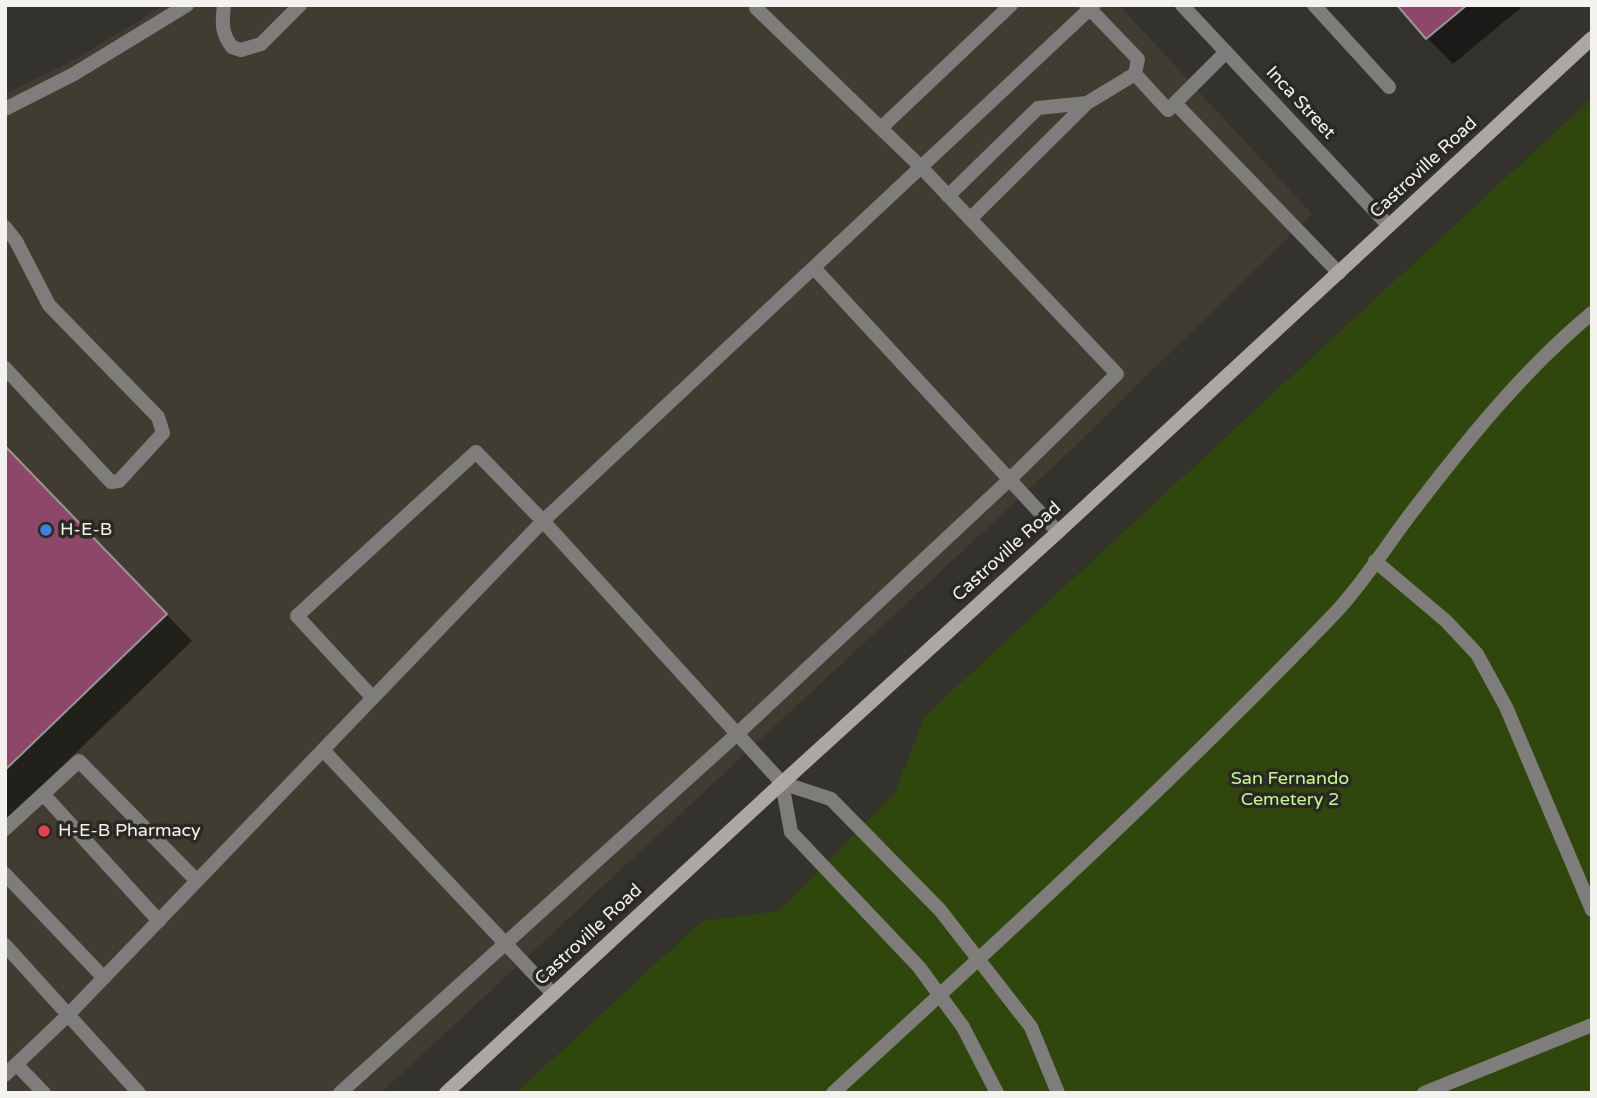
<!DOCTYPE html>
<style>
body{margin:0}
#map{position:relative;width:1597px;height:1098px;overflow:hidden;background:#34322d;font-family:"Varela Round",sans-serif}
canvas{display:block}
.frame{position:absolute;inset:0;border:7px solid #f3f2ef;pointer-events:none}
</style>
<div id="map">
<canvas width="1597" height="1098"></canvas>
<div class="frame"></div>
</div>
<script>
const g = document.querySelector('canvas').getContext('2d');
g.lineJoin = 'round';
function fill(path, color) { g.fillStyle = color; g.fill(path, 'evenodd'); }
function trace(path, color, width, dash) { g.strokeStyle = color; g.lineWidth = width; g.lineCap = dash ? 'butt' : 'round'; g.setLineDash(dash || []); g.stroke(path); }
function label(font, color, halo, rows, align = 'center') {
  g.font = font + ' "Varela Round",sans-serif'; g.lineWidth = 7; g.setLineDash([]); g.textBaseline = 'middle'; g.strokeStyle = halo; g.fillStyle = color; for (const [text, x, y, turn = 0] of rows) {
    g.save(); g.translate(x, y); g.rotate((+turn || 0) * Math.PI / 180); g.textAlign = isNaN(turn) ? turn : align; if (halo) g.strokeText(text, 0, 0); g.fillText(text, 0, 0); g.restore();
  }
}
fill(new Path2D(`
 M 165,5 L 1119,5 L 1312,214 L 1070,451 L 381,1093 L 5,1093 L 5,94 L 67,64 Z`), '#403c31');
fill(new Path2D(`
 M 1592,98 L 1592,1093 L 516,1093 L 702,921 L 779,911 L 895,793 L 925,716 Z`), '#2f470c');
fill(new Path2D(`
 M 1400,5 L 1524,5 L 1453,64 L 1427,38 Z
 M 5,447 L 192,641 L 5,821 Z`), '#0007');
const building = new Path2D(`
 M 1397,5 L 1467,5 L 1426,39 Z
 M 5,446 L 167,614 L 5,770 Z`);
fill(building, '#8d476a');
trace(building, '#9b9497', 2);
trace(new Path2D(`
 M 224,5 C 222,22 221,33 232,47 L 241,50 L 261,44 L 300,5
 M 1086,5 L 1138,59 L 1135,74 L 1168,110 L 1226,52
 M 1314,5 L 1389,87
 M 1175,103 L 1339,273
 M 5,109 L 74,74 L 187,5
 M 881,128 L 1011,5
 M 948,196 L 1038,108 L 1087,103
 M 970,219 L 1087,103 L 1135,74
 M 5,227 L 16,241 L 49,305 L 158,417 L 163,433 L 119,481 L 111,482 L 5,368
 M 814,268 L 1058,532
 M 1375,561 L 1446,621 L 1477,654 L 1506,707 L 1592,910
 M 373,698 L 297,616 L 476,452 L 543,521 L 782,783 L 831,799 L 940,910 L 1031,1027 L 1058,1093
 M 323,750 L 553,994
 M 782,783 L 791,832 L 919,967 L 963,1027 L 997,1093
 M 43,794 L 159,921
 M 5,829 L 79,761 L 197,881
 M 5,874 L 104,978
 M 5,945 L 139,1093
 M 17,1065 L 44,1093
 M 5,1075 L 67,1016 L 543,521 L 1094,5
 M 340,1093 L 737,734 L 1009,480 L 1117,374 L 921,167 L 756,8 L 759,5
 M 833,1093 C 1004,936 1175,780 1336,612 C 1363,583 1385,548 1409,516 C 1464,444 1521,372 1592,313
 M 1424,1093 L 1592,1025`), '#7f7d7b', 14);
trace(new Path2D(`
 M 1182,5 L 1389,226`), '#7f7d7b', 14);
trace(new Path2D(`
 M 446,1093 L 782,783 L 1058,532 L 1592,38`), '#aba7a4', 14);
for (const [x, y, r, color] of [
 [46,530,7,"#3f7fe0"],
 [44,831,7,"#e0444e"]
]) { const dot = new Path2D(); dot.arc(x, y, r, 0, 2 * Math.PI); g.fillStyle = color; g.fill(dot); trace(dot, '#2a2823', 2.5); }
label('18px', '#f3f2ef', '#2a2823', [
 ["Inca Street",1300,103,47],
 ["Castroville Road",1424,168,-43],
 ["Castroville Road",1007,552,-42],
 ["Castroville Road",589,935,-43]
]);
label('18px', '#f3f2ef', '#2a2823', [
 ["H-E-B",60,530],
 ["H-E-B Pharmacy",58,831]
], 'left');
label('18px', '#c7f795', '#2a2823', [
 ["San Fernando",1290,779],
 ["Cemetery 2",1290,800]
]);
</script>
